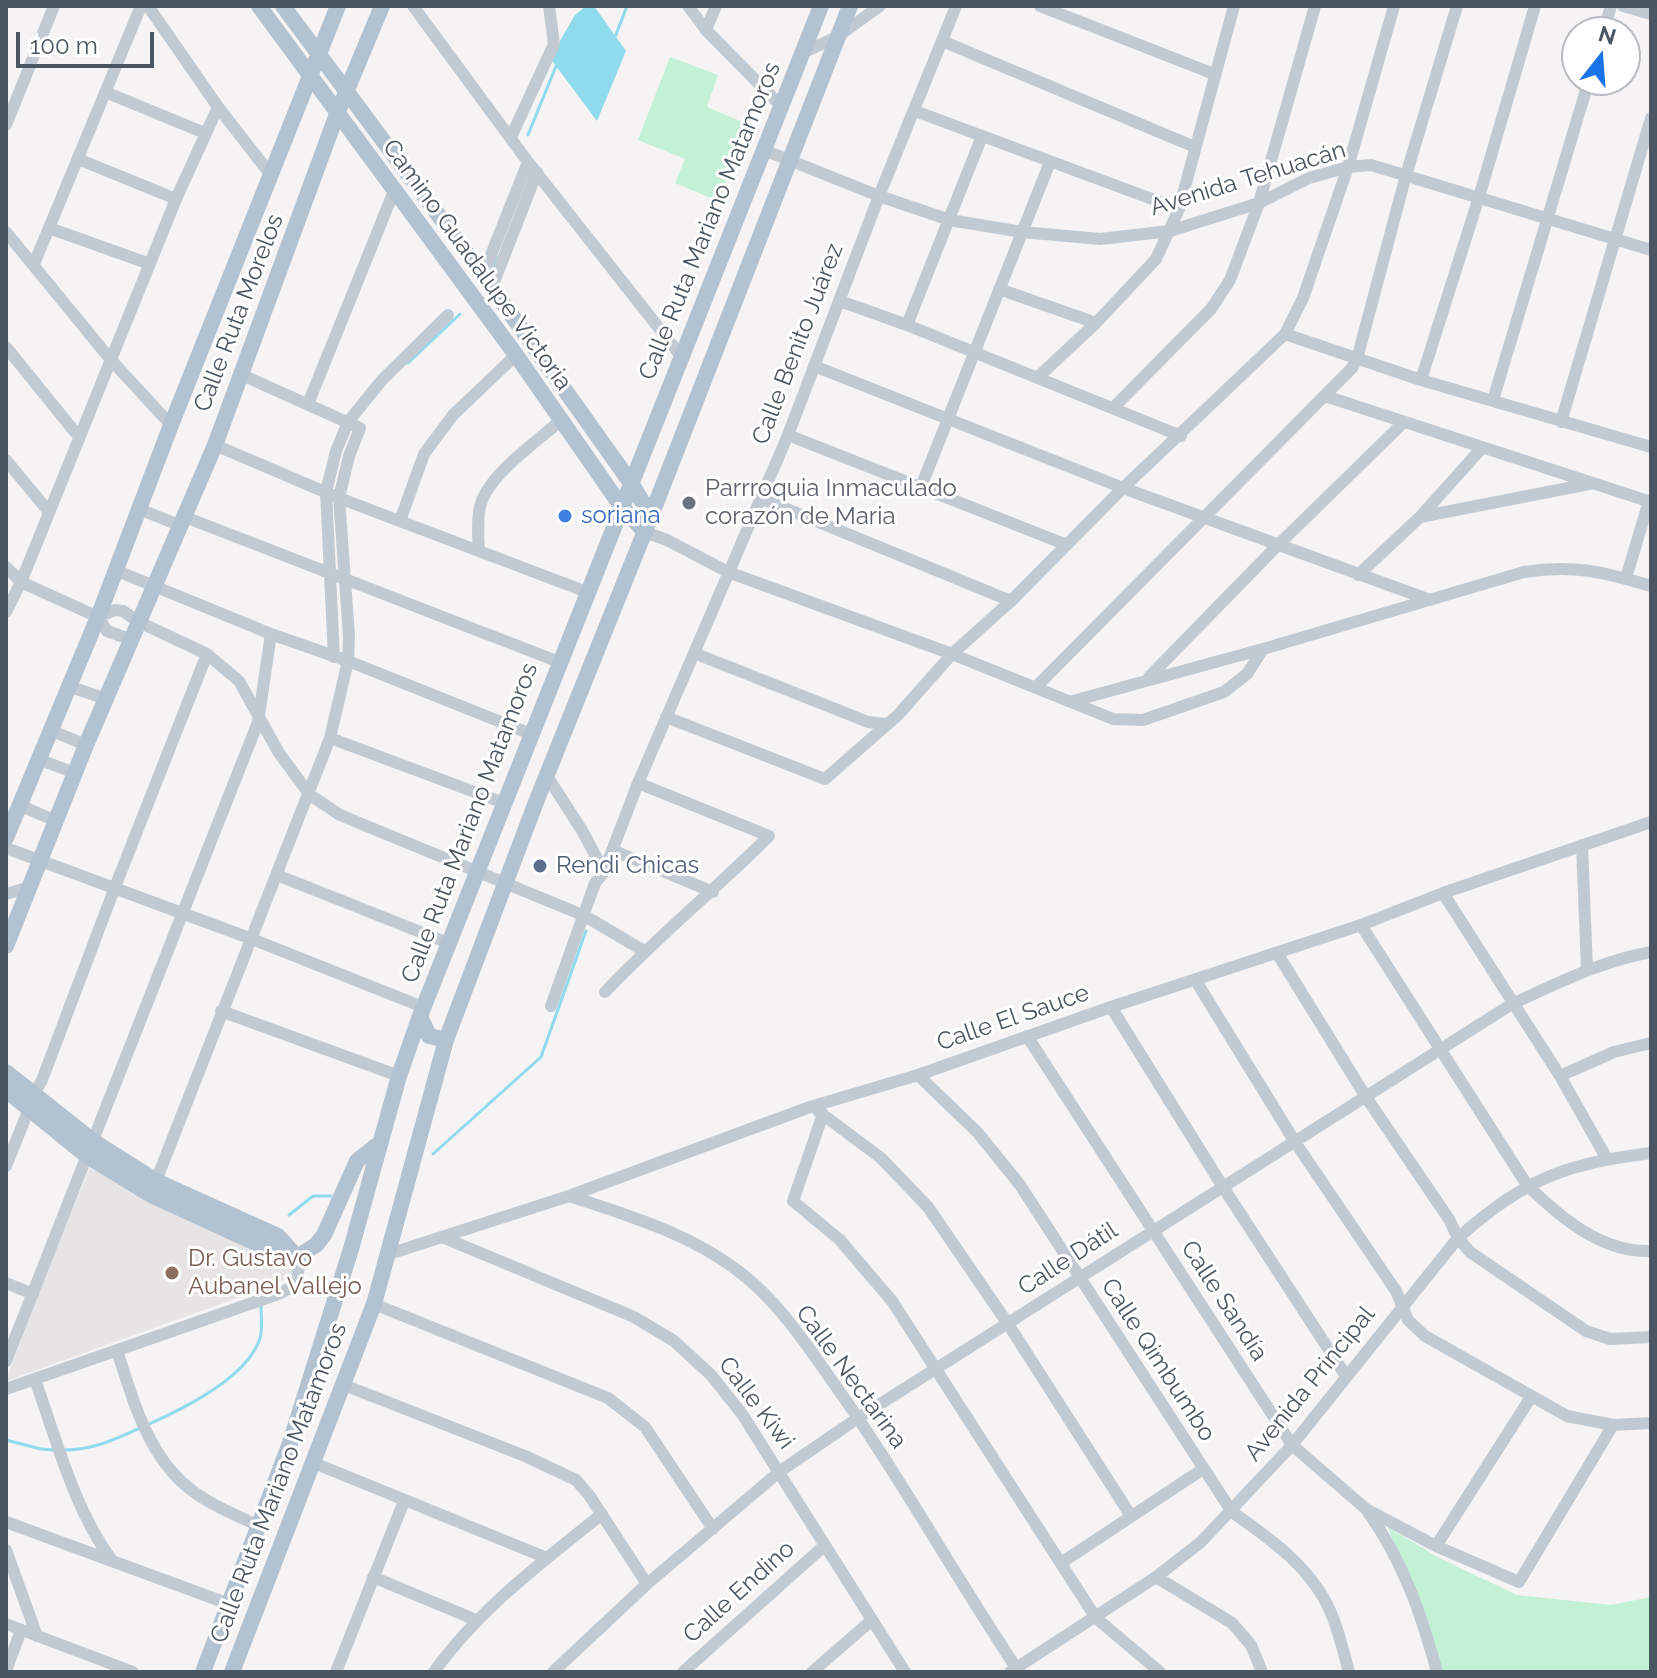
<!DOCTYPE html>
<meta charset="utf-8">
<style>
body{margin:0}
#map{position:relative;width:1657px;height:1678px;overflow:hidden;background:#f5f3f3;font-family:Raleway,sans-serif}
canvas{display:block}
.frame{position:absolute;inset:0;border:8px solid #4a5661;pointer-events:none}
.north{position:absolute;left:1561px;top:16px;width:80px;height:80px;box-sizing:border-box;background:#fff;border:2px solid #b7bbc0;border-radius:50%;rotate:17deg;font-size:22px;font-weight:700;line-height:32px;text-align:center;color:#4a5661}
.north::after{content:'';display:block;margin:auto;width:28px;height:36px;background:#1a73e8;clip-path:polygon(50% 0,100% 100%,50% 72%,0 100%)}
.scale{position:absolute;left:16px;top:32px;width:138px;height:36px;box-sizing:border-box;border:4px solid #4a5661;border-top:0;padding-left:10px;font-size:24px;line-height:28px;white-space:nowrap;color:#4a5661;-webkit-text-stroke:6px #fff;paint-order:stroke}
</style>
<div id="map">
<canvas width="1657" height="1678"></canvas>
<div class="frame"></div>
<div class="north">N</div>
<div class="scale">100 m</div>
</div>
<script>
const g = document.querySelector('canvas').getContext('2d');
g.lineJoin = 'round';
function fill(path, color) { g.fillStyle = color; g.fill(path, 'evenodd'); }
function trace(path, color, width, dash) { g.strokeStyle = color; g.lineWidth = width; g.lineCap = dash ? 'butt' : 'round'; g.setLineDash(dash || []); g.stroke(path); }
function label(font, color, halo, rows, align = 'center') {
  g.font = font + ' Raleway,sans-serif'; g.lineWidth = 6; g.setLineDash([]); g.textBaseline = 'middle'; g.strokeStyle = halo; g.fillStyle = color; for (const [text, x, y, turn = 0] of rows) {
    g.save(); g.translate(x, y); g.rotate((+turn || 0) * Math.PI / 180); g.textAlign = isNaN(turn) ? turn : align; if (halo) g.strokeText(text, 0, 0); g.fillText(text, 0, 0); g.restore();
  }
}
fill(new Path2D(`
 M 90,1168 L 290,1262 L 303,1268 L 292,1277 L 262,1289 L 6,1381 L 40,1288 Z`), '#e6e4e5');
fill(new Path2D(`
 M 670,57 L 718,75 L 707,107 L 749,125 L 718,201 L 675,183 L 685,159 L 638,140 Z
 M 1388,1527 L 1439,1558 L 1517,1595 L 1611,1605 L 1651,1597 L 1651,1672 L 1435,1672 Z`), '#c3f1d5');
fill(new Path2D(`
 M 586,6 L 594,6 L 626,51 L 597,121 L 550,58 L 575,15 Z`), '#90daee');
trace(new Path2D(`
 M 615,37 L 627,6
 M 528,135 L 556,66
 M 492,269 L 497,258
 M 408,363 L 460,314
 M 433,1154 L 541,1057 L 586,931
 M 289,1215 L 313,1196 L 331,1196
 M 149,1424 C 185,1408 248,1377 260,1338 C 263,1329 261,1316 261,1306
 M 6,1440 L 41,1449 L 54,1450
 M 62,1450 C 91,1451 116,1439 142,1427`), '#90daee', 3);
trace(new Path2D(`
 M 148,6 L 218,107 L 271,175
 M 413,6 L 528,162 L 681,356
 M 688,6 L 706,30 L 781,106
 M 1040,6 L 1214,74
 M 1623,6 L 1651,14
 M 706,30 L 716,6
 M 1603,32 L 1611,6
 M 942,41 L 1195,147
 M 802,53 L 837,37 L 880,6
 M 105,92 L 205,133
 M 915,111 L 1179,209
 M 6,125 L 54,6
 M 511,137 L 554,44 L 549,6
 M 764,150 L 879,196 L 950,220 L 1022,232 L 1100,239 L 1170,231 L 1259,203 L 1309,178 L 1348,167 L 1371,165 L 1651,250
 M 78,159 L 176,199
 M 49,228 L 150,264
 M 6,232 L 111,360 L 171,425
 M 34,264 L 141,6
 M 483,275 L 528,162
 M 492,287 L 537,172
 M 999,289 L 1096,323
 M 840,301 L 907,325 L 1181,436
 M 907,325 L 982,136
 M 1285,334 L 1421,380 L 1651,447
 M 6,347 L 79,437
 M 814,366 L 1123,488 L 1430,600
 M 1038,377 L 1096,323 L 1156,259 L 1179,209 L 1234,6
 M 1421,380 L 1479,197 L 1535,6
 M 1325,396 L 1651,502
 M 1493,400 L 1589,80
 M 308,404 L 394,191
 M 1114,407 L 1211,309 L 1230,280 L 1259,203 L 1315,6
 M 1561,422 L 1651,118
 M 788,435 L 1067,545
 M 215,445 L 339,498 L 587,592
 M 6,460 L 49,512
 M 921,487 L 1050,162
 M 760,498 L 1011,601
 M 139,509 L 181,526
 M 185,517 L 559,662
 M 1420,517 L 1589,484
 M 400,521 L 424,454 L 453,415 L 516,355
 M 645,532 L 667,540 L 728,572 L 952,654 L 1113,719 L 1143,720 L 1224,692 L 1247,674 L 1263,649
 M 479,551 C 478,536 477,521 480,507 C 487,475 537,442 561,420
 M 6,567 L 21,582 L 98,617 L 115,610 L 123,611 L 139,622 L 207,654 L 239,681 L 279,753 L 310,795 L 340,815 L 585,916 L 644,951
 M 115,570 L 271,634 L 348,661 L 531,734
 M 1358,575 L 1420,517 L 1481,449
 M 1626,578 L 1649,501
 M 6,612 L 21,582 L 176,199 L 218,107
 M 98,617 L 107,631 L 132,640
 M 694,653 L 868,722 L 886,724
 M 334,657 L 326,492 L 336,451 L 348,422 L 382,380 L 448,315
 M 1149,677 L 1277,546 L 1404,422
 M 68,686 L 106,699
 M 1037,686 L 1352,368 L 1357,359 L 1406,175 L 1457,6
 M 1073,701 L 1263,649 L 1524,572 C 1573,564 1604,572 1651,586
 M 666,717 L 825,779 L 898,715 L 952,654 L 1011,601 L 1123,488 L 1285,334 L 1303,298 L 1348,167 L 1394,6
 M 50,730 L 86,745
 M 330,738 L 504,803
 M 38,759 L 75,773
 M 547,776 L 583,832 L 604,872
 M 19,805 L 56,821
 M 1582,845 L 1587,969
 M 6,848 L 252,939 L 423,1007
 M 612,850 L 713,892
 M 277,875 L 448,943
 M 1443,893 L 1560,1076 L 1607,1159
 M 6,894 L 30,887
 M 1361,925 L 1527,1185 C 1561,1218 1602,1253 1651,1251
 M 1277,953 L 1366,1097 L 1449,1219 L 1458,1238 L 1470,1252 L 1586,1331 L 1610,1339 L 1651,1337
 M 1196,981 L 1295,1142 L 1396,1291 L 1408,1320 L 1425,1336 L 1567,1416 L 1613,1425 L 1651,1423
 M 605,992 C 657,937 716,889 769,836 L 638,783
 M 551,1006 L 595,883 L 604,872 L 638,783 L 788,435 L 879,196 L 956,6
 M 1111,1007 L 1223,1187 L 1346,1376
 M 221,1011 L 399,1076
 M 1027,1036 L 1292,1445 L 1366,1509 L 1436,1546 L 1519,1582 L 1613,1425
 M 918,1075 L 978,1133 L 1020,1185 L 1232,1512 C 1271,1539 1316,1571 1333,1618 C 1340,1636 1344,1654 1349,1672
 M 1560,1076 L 1614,1052 L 1651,1043
 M 34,1094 L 42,1080 L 115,887 L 207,654
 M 818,1111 L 881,1158 L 928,1207 L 1008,1324 L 1131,1516
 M 823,1114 L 793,1201 L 840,1240 L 892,1301 L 1096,1618 L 1160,1672
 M 6,1166 L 29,1109
 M 156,1181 L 330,738 L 348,661 L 349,636 L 339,498 L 349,456 L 360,428 L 242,375
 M 569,1196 C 634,1217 704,1238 755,1285 C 786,1313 811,1351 835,1385 C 901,1478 956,1578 1019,1672
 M 442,1237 L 634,1317 L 674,1341 L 711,1375 L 742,1414 L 905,1672
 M 389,1254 L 569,1196 L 810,1107 L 918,1075 L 1111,1007 L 1361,925 L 1443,893 L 1651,822
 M 6,1283 L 33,1294
 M 374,1304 L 608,1398 L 645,1427 L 713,1529
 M 117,1351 C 135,1405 150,1466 203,1498 C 220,1509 240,1517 259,1526
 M 6,1361 L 258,722 L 271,634
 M 35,1380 C 57,1440 73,1507 111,1559
 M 344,1385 L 525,1456 L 576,1480 L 589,1495 L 647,1584
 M 6,1389 L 281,1293 C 296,1286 302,1273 297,1257
 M 314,1463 L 547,1558
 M 1368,1512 C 1403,1561 1421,1613 1437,1672
 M 6,1522 L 229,1604
 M 1436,1546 L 1531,1397
 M 6,1550 L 37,1636
 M 1061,1563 L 1203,1469
 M 373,1577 L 476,1620
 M 1156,1577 L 1232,1623 L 1251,1645 L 1262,1672
 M 6,1624 L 133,1672
 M 6,1671 L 21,1630
 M 336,1672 L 404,1501
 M 434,1672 C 479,1609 542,1562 602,1514
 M 553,1672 L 647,1584 L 779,1472 L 858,1418 L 1512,1004 C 1558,983 1601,961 1651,952
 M 683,1672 L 824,1546
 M 812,1672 L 872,1620
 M 1010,1672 L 1156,1577 L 1201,1542 L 1292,1445 L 1458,1238 C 1524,1179 1564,1164 1651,1153`), '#c1cad2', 12);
trace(new Path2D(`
 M 259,6 L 516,355 L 621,506 L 645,532
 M 283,6 L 483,275 L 631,483 L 651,516
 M 6,838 L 98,617 L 171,425 L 338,6
 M 6,946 L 86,745 L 215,445 L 337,114 L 382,6
 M 420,1016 L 429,1036 L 446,1040
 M 6,1072 L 93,1141 L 156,1181 L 278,1236 L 297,1257
 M 6,1090 L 87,1156 L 151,1195 L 271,1250 L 297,1257
 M 297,1257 L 316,1245 L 324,1235 L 357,1161 L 381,1142
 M 203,1672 L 290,1443 L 351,1249 L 399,1076 L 420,1016 L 821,6
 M 232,1672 L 374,1304 L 446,1040 L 536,802 L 651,516 L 850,6`), '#b3c2d1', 16);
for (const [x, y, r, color] of [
 [689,503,8,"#6b7280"],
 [565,516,8,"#3f7fe0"],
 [540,866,8,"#5c6f8a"],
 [172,1273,8,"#8d6e63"]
]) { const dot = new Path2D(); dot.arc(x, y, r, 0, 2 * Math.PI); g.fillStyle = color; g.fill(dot); trace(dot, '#fff', 3); }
label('24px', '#4a5661', '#fff', [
 ["Avenida Tehuacán",1248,179,-17],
 ["Calle Ruta Mariano Matamoros",710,221,-68],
 ["Camino Guadalupe Victoria",477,265,54],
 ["Calle Ruta Morelos",239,313,-69],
 ["Calle Benito Juárez",798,344,-69],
 ["Calle Ruta Mariano Matamoros",470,823,-69],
 ["Calle El Sauce",1013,1018,-19],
 ["Calle Dátil",1068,1259,-33],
 ["Calle Sandía",1224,1301,57],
 ["Calle Qimbumbo",1158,1360,57],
 ["Calle Nectarina",851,1377,54],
 ["Avenida Principal",1310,1384,-51],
 ["Calle Kiwi",756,1403,53],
 ["Calle Ruta Mariano Matamoros",279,1483,-69],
 ["Calle Endino",739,1592,-42]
]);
label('24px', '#5b616d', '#fff', [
 ["Parrroquia Inmaculado",705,489],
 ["corazón de Maria",705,517]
], 'left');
label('24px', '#366cbe', '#fff', [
 ["soriana",581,516]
], 'left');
label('24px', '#4e5e75', '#fff', [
 ["Rendi Chicas",556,866]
], 'left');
label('24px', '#785e54', '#fff', [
 ["Dr. Gustavo",188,1259],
 ["Aubanel Vallejo",188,1287]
], 'left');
</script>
